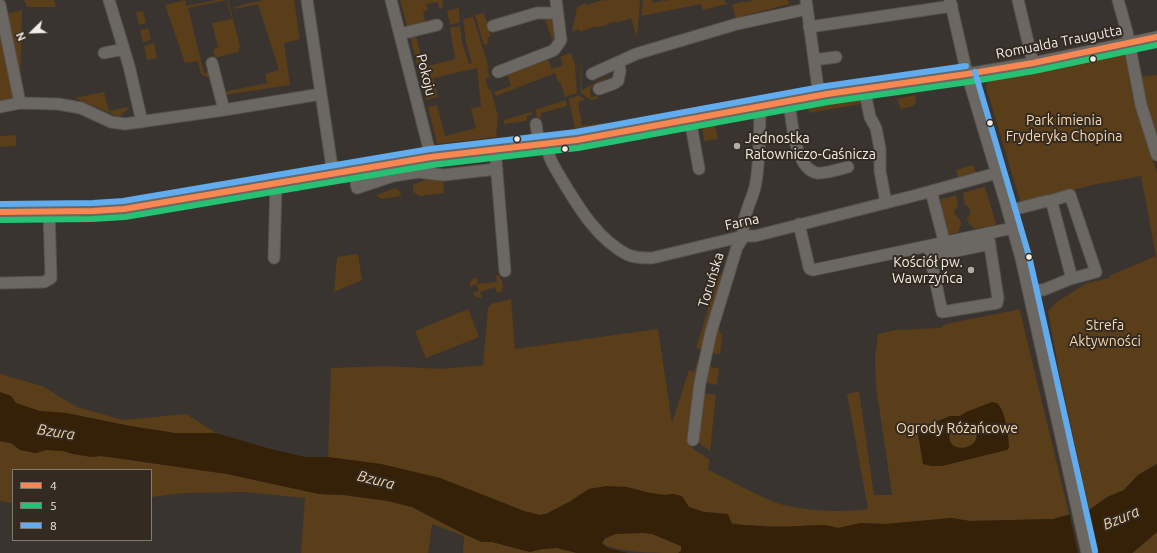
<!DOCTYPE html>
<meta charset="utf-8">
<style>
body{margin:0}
#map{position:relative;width:1157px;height:553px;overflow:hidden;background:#39342f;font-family:Ubuntu,sans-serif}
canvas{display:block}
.legend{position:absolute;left:12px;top:469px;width:140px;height:72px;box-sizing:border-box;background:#332b21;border:1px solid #807970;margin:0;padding:5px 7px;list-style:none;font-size:12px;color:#f3ede7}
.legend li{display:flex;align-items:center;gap:8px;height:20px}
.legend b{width:20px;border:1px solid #807970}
.north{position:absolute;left:12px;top:12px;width:40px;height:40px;-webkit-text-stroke:3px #332b21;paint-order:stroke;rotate:247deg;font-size:11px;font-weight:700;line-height:16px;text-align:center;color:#f3ede7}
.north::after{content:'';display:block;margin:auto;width:14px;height:18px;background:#f3ede7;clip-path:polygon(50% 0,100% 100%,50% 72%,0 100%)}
</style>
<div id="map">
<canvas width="1157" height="553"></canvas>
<ul class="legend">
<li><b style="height:5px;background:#f88751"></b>4</li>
<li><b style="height:5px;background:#26c172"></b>5</li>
<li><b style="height:5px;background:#60acee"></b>8</li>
</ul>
<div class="north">N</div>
</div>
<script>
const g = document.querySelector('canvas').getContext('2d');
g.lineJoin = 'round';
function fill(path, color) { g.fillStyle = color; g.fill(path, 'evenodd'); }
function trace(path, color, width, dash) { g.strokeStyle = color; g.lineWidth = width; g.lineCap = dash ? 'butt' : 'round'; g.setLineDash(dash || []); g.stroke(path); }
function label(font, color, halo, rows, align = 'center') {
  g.font = font + ' Ubuntu,sans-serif'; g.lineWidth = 4; g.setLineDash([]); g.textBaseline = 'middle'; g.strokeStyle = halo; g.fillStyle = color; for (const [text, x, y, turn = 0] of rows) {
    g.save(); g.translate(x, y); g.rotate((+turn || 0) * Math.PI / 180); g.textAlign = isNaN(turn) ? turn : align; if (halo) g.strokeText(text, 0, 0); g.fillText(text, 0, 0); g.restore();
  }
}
fill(new Path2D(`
 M 24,0 L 54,0 L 56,7 L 27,7 Z
 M 185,0 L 186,6 L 216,0 L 228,0 L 240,46 L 238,52 L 215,58 L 213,50 L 218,47 L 212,23 L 232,19 L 227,0 L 188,8 L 204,73 L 212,71 L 217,96 L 214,97 L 209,78 L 201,74 L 198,61 L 185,63 L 165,5 Z
 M 263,0 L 294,0 L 300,39 L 284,43 L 290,85 L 224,95 L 223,92 L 267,83 L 265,74 L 279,70 L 258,4 L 235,9 L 234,7 Z
 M 400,0 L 442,0 L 443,8 L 439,9 L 438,2 L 426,4 L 428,10 L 423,12 L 426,26 L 408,30 Z
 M 602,0 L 605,0 L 606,1 L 610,0 L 640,0 L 637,37 L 631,18 L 617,23 L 616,21 L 597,28 L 596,26 L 580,32 L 579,29 L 572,32 L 577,7 L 586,3 L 587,5 Z
 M 643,0 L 652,0 L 653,3 L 664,0 L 665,1 L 670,0 L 724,0 L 727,4 L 703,10 L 701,4 L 641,16 Z
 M 754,0 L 788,0 L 789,4 L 736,18 L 732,5 L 744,1 L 745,3 Z
 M 459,8 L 460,22 L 450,25 L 447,11 Z
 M 22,10 L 20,94 L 6,14 Z
 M 143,11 L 146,23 L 139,25 L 136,12 Z
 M 484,13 L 491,36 L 487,38 L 488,44 L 484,45 L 475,15 Z
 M 0,14 L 14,96 L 12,99 L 0,101 Z
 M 554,15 L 557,38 L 554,45 L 545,20 L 548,19 L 548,16 Z
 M 473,17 L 489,68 L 487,69 L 490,77 L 485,79 L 489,90 L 491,90 L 498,116 L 496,137 L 437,144 L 428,107 L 437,105 L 445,136 L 476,128 L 471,109 L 481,106 L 477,68 L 433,78 L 438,97 L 426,100 L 410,37 L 416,36 L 424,67 L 455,59 L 450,28 L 460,26 L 462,42 L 469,64 L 472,63 L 466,42 L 463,19 Z
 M 148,28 L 151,40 L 143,42 L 140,30 Z
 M 154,43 L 157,58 L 147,60 L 144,46 Z
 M 571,53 L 575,65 L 577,93 L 565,97 L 560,82 L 558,82 L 555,73 L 496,96 L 494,92 L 511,86 L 508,77 L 508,73 L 547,57 L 552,69 L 563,65 L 560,57 Z
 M 1123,53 L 1125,55 L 1132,95 L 1157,173 L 1157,464 L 1138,475 L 1124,490 L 1089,510 L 1059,371 L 1048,311 L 1055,304 L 1055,303 L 1087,283 L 1110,278 L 1109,276 L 1156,256 L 1141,176 L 1092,185 L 1021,204 L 986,87 L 988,82 L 994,77 Z
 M 580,66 L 581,67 L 582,90 L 616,72 L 590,88 L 591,98 L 597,95 L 598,99 L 591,100 L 581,93 Z
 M 1157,75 L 1157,144 L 1147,111 L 1140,77 Z
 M 947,83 L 947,86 L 945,87 L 896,96 L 896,93 L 911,88 Z
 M 104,92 L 109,111 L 129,107 L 129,108 L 119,117 L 75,98 Z
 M 579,95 L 585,100 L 578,102 L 582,126 L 602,123 L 602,125 L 575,130 L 569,99 Z
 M 915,95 L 916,102 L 913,106 L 901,109 L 897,99 Z
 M 860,99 L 860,104 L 809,113 L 808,108 Z
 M 566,100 L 567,106 L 541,113 L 542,117 L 537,117 L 535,110 Z
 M 531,112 L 532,115 L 527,115 L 527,121 L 504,124 L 504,120 Z
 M 715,125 L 718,139 L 704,141 L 702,127 Z
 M 16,135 L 16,146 L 0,147 L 0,136 Z
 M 973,165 L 976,173 L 958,178 L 956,170 Z
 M 432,177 L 443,178 L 444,193 L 420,196 L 413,192 L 413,185 Z
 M 983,187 L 985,188 L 996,223 L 995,225 L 974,229 L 971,225 L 969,224 L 967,218 C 972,213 972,207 965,205 L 963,193 Z
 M 396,188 L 400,191 L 401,196 L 381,199 L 376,195 Z
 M 956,195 L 958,206 C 949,215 960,215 961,223 C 961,226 959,228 959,232 L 947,235 L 938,200 Z
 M 358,254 L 362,280 L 334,292 L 337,257 Z
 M 719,274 L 722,275 L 708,322 L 704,347 L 700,349 L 696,348 Z
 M 496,275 L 498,275 C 503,280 504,286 501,292 L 497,293 L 495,287 L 480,292 L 482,298 L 476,297 L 473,293 L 479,290 L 476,284 L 470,287 L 470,283 L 472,279 L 477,278 L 478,284 L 497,282 Z
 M 511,299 L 515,349 L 658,329 L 672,423 L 689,370 L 694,372 L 698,360 L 701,357 L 690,443 L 693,449 L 709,459 L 708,470 C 730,480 752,493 774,502 C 799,511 843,513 868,509 L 847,394 L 859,391 L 874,495 L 892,495 L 876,386 L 875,358 L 878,334 L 896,330 L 940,328 L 946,324 L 1021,309 L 1020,311 L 1069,514 L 1053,519 L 970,521 L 951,518 L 886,524 L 861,523 L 838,528 L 825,525 L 809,525 L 794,527 L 744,525 L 732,523 L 720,513 L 704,512 L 689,507 L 673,494 L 665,495 L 650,493 L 627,487 L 589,489 L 569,502 L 546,514 L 539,515 L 524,511 L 440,478 L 381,464 L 328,457 L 331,368 L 386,366 L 442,369 L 483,365 L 488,308 L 491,304 Z
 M 468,309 L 479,337 L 426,358 L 415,331 Z
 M 717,326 L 722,336 L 720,354 L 711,353 Z
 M 709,366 L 719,369 L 717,385 L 706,383 Z
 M 0,374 L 42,386 L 77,407 L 123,420 L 186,414 L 216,433 L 175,433 L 130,426 L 66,413 L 40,411 L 16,403 L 11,396 L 0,392 Z
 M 703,393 L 716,395 L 710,451 L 698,442 Z
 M 0,441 L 11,443 L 20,450 L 36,453 L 46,450 L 63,451 L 73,454 L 92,457 L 101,456 L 130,460 L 227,474 L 319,494 L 344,495 L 388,501 L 412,507 L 464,534 L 482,542 L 492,542 L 530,552 L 542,549 L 557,548 L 577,553 L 463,553 L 464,536 L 432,524 L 428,553 L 301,553 L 305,498 L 244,492 L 184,493 L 151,497 L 151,470 L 13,470 L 13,503 L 0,501 Z
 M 1157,532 L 1157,553 L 1133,553 Z
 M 644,533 L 652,534 L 681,546 L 681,552 L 678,553 C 654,553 623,553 602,544 C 609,530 630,533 644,533 Z`), '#5a3e19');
fill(new Path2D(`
 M 0,392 L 11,396 L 16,403 L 40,411 L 66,413 L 130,426 L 175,433 L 216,433 L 267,448 L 305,457 L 328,457 L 381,464 L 440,478 L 524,511 L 539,515 L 546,514 L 569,502 L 589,489 L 606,486 L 627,487 L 650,493 L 665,495 L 673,494 L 682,496 L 689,507 L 704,512 L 728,514 L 732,524 L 744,525 L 773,527 L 825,525 L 838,528 L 861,523 L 886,524 L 951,518 L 970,521 L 1053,519 L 1089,510 L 1107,497 L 1124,490 L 1138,475 L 1157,464 L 1157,532 L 1132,553 L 678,553 L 681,551 L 681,546 L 652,534 L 644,533 L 616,534 L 605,538 L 602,543 L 608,548 L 628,553 L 577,553 L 557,548 L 542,549 L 530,552 L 492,542 L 482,542 L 464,534 L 412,507 L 388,501 L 344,495 L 319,494 L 227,474 L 130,460 L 101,456 L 92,457 L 73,454 L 63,451 L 46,450 L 36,453 L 20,450 L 11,443 L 0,441 Z
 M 992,402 L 997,403 C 1005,409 1009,438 1009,448 L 1007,450 L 942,466 L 932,466 L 923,464 L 918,434 L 920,428 L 950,416 L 960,416 L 966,412 ZM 963,422 L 972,425 C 993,451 935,459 953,426 Z`), '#342108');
fill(new Path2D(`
 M 1089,508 L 1099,553 L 1078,553 L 1069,513 Z`), '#39342f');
const minor = new Path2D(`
 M 109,0 L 129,66 L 142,122
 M 307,0 L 333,174
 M 391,0 L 431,157
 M 806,0 L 819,96
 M 950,0 L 967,74 L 1006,204 L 1021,258 L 1087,553
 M 1018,0 L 1033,63
 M 1118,0 L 1127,32 L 1141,105 L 1157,155
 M 0,5 L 20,103
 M 493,26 L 537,13 L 557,13
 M 809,27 L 952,6
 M 400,34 L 437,25
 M 104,53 L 124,49
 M 814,60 L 836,57
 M 212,63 L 224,110
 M 498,72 L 552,51 L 555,49 L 561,40 L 556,0
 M 592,74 L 636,54 L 666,45 L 737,24 L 807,9
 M 864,88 L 870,117 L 876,128 L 880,149 L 880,171 L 886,203
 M 599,89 L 613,84 L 618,81 L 620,71 L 619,62
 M 789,101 C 792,121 794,168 817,173 C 824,174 840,169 848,167
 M 0,107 L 20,103 L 58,104 L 81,108 L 111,122 L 125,124 L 224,110 L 321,94
 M 690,119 L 699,169
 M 536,124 L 539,145
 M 547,144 C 547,157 556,169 562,180 C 579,208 598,240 628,255 C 635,258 645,258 652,258 L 744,236 L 755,236 L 917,195 L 997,173
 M 495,149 L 505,271
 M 354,170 L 357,188 L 393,176 L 418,172 L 443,175 L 497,169
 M 931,191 L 943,237 L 943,243
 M 1050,201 L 1070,195 L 1096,272 L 1070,279
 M 1006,204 L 1009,207 L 1016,209 L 1047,201 L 1050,201 L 1053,207 L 1071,275 L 1070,279 L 1043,290 L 1029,290
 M 0,212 L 93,211 L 124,209 L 431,157 L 577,140 L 827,94 L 967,74 L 1033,63 L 1157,37
 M 799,224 L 809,267 L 810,269 L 813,270 L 1013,228
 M 930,246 L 931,260 L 942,312 L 997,303 L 998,298 L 988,233
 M 932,256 L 990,244
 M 274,258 L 276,184
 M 1,283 L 44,282 L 51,278 L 49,212
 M 693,440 L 700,383 L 711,332 L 737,247 L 744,236 C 739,224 752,200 755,187 C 760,164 759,139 760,115 L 759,107`);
trace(minor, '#56534e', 13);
trace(minor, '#6b6763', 11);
trace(new Path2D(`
 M 0,212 L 93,211 L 124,209 L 431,157 L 577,140 L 827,94 L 967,74 L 1033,63 L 1157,37`), '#f88751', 6);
trace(new Path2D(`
 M 0,220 L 93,219 L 125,217 L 432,165 L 578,148 L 828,102 L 968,82 L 1034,71 L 1157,45`), '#26c172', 6);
trace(new Path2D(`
 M 975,72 L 1029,256 L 1095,551
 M 0,204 L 93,203 L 123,201 L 430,149 L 576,132 L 826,86 L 966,66`), '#60acee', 6);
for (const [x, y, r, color] of [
 [1093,59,3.5,"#f3ede7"],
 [990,123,3.5,"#f3ede7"],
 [517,139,3.5,"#f3ede7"],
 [737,146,4,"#b2aca7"],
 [565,149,3.5,"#f3ede7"],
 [1029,257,3.5,"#f3ede7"],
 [971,270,4,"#b2aca7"]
]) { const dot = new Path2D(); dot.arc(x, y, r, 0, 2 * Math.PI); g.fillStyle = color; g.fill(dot); trace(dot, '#332b21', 1.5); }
label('14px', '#f3ede7', '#332b21', [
 ["Romualda Traugutta",1059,42,-11],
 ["Pokoju",426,75,76],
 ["Farna",742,222,-12],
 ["Toruńska",711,280,-73]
]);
label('14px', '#f9d8b1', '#332b21', [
 ["Park imienia",1064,120],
 ["Fryderyka Chopina",1064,136],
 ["Strefa",1105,325],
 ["Aktywności",1105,341],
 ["Ogrody Różańcowe",957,428]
]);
label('14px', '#f3ede7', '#332b21', [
 ["Jednostka",745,138],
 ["Ratowniczo-Gaśnicza",745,154],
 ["Kościół pw.",963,262,"right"],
 ["Wawrzyńca",963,278,"right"]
], 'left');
label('italic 15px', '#f3d2ac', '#332b21', [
 ["Bzura",56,432,9],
 ["Bzura",376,480,14],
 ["Bzura",1121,518,-23]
]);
</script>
